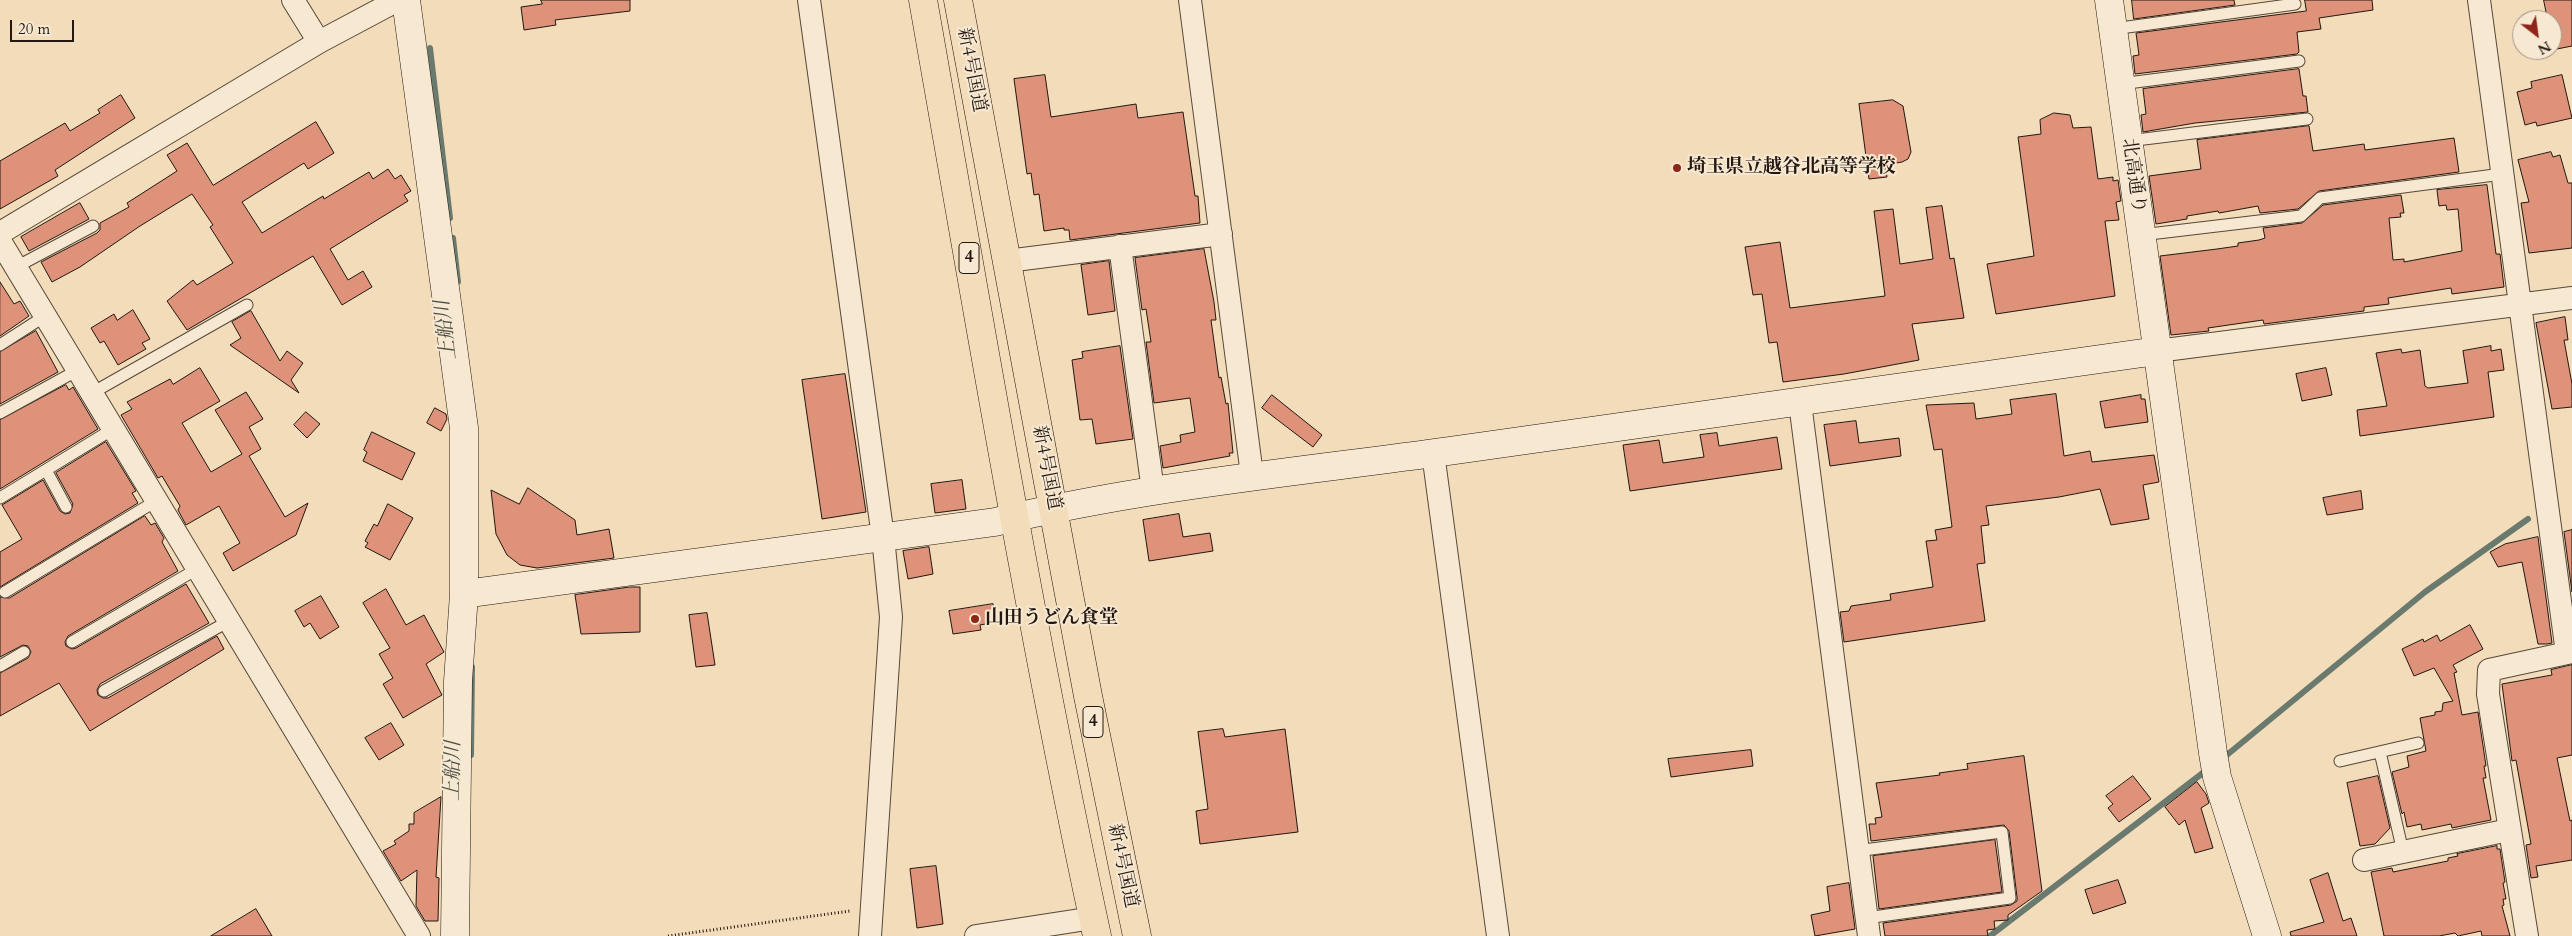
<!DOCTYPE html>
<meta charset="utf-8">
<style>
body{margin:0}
#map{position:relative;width:2572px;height:936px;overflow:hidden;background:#f3dcba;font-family:Cardo,serif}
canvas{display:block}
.north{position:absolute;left:2512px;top:10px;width:50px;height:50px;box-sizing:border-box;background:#f7e8d2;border:1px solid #a29485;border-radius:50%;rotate:150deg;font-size:14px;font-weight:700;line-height:20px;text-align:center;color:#221711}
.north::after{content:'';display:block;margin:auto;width:18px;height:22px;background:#8f2418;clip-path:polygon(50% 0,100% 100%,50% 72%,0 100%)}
.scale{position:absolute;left:10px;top:20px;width:64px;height:22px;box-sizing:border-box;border:2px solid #221711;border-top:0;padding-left:6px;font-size:15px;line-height:18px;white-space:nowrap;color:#221711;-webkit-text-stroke:4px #f7e8d2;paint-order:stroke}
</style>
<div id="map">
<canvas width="2572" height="936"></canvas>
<div class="north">N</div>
<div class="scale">20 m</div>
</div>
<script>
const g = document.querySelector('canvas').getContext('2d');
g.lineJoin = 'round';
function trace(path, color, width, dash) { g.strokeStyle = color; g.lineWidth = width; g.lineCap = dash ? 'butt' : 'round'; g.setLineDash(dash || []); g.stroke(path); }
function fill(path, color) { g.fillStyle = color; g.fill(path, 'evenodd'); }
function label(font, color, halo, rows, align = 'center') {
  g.font = font + ' Cardo,"Noto Serif JP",serif'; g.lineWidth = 4; g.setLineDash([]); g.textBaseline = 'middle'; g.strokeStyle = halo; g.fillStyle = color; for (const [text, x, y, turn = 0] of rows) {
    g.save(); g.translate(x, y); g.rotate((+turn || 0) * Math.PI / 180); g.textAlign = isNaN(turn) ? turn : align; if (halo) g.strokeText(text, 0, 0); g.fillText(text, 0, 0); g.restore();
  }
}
trace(new Path2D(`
 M 430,48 L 450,218
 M 453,238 L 458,282
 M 471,755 L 472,667
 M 2222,759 L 2425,592 L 2528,519
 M 1990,936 L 2208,769`), '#6b7a6e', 6);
const building = new Path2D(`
 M 541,0 L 630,0 L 630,11 L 555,20 L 556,25 L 524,30 L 521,7 L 542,4 Z
 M 2132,0 L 2234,0 L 2235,5 L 2134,19 Z
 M 2305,0 L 2372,0 L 2373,10 L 2319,18 L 2321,29 L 2297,32 L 2299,52 L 2297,54 L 2135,74 L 2133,56 L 2139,55 L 2136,33 L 2306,11 Z
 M 2544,0 L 2572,0 L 2572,46 L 2552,50 L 2552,20 L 2548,20 Z
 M 2299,69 L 2303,96 L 2306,96 L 2308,112 L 2195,123 L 2143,132 L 2141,115 L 2146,114 L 2143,89 Z
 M 1045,75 L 1051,117 L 1136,104 L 1138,118 L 1183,112 L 1195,196 L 1198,196 L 1200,223 L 1070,240 L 1069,230 L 1064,230 L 1064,228 L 1044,231 L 1039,194 L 1034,195 L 1031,173 L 1027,174 L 1014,79 Z
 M 2562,75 L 2572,118 L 2537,126 L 2536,122 L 2525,125 L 2517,92 L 2532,88 L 2531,82 Z
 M 121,95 L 135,118 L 55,170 L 58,176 L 0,209 L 0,161 L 65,123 L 70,131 L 100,113 L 98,110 Z
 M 1893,100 L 1903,106 L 1911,152 L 1908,159 L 1902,162 L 1885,165 L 1887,177 L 1869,179 L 1859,104 Z
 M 2054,113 L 2070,115 L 2073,128 L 2091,127 L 2098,179 L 2113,177 L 2113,181 L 2118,180 L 2121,201 L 2116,202 L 2119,220 L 2105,221 L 2115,296 L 1996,314 L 1987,264 L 2034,256 L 2018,137 L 2041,134 L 2040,120 Z
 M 316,122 L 334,153 L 308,169 L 304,163 L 242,202 L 262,233 L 323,196 L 324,199 L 369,172 L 373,179 L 388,169 L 395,179 L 401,175 L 411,191 L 404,195 L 408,201 L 330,249 L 348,280 L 363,271 L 372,287 L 342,305 L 313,256 L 187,330 L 167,301 L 193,280 L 197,285 L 233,263 L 210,227 L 213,225 L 192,194 L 140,226 L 80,267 L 52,282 L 41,262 L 97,233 L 100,230 L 100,223 L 129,207 L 127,203 L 177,171 L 167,155 L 187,143 L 213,185 Z
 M 2309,126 L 2313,151 L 2364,144 L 2365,150 L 2454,138 L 2459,172 L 2319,191 L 2298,209 L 2260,213 L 2258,206 L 2219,213 L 2218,211 L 2187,216 L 2187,219 L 2156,224 L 2149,176 L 2201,169 L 2197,140 Z
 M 2551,152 L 2553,157 L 2560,155 L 2568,183 L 2572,183 L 2572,248 L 2529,253 L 2521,203 L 2529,202 L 2518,160 Z
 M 2487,185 L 2496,254 L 2500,254 L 2504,287 L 2452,294 L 2451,288 L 2388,298 L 2389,304 L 2364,307 L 2364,311 L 2264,324 L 2263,320 L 2208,328 L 2209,331 L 2171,335 L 2160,256 L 2217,249 L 2238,246 L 2238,243 L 2259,240 L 2265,238 L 2263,228 L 2302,223 L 2323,205 L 2401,195 L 2404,213 L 2400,213 L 2401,217 L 2389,218 L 2393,260 L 2404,259 L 2404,262 L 2462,251 L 2458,209 L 2447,210 L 2446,205 L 2439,206 L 2437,190 Z
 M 80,203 L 89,219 L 29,251 L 21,237 Z
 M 1942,206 L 1950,259 L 1954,258 L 1964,318 L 1912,324 L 1919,360 L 1844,374 L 1783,382 L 1777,342 L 1769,343 L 1762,294 L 1753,295 L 1745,247 L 1780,242 L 1790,308 L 1885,296 L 1874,211 L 1893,209 L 1900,264 L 1933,259 L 1926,208 Z
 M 1204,249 L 1214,302 L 1216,320 L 1211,320 L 1219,378 L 1221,377 L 1226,404 L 1228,403 L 1233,453 L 1229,453 L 1230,456 L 1163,468 L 1160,446 L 1181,442 L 1180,435 L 1195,432 L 1190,398 L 1154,403 L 1146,342 L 1151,342 L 1146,309 L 1142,310 L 1135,258 Z
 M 1109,261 L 1115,311 L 1088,315 L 1081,265 Z
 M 0,282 L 14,304 L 20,301 L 29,316 L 0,336 Z
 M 133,310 L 150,339 L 142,343 L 146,349 L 118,365 L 104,341 L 100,343 L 91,328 L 114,314 L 117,320 Z
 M 251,311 L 280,361 L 287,351 L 303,363 L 291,380 L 299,393 L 230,345 L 241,338 L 232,322 Z
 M 2565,317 L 2568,340 L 2564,340 L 2572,384 L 2572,407 L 2552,409 L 2536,323 Z
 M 36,331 L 58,372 L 0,404 L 0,352 Z
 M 1120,346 L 1133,439 L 1096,444 L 1092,419 L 1080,420 L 1072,360 L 1083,358 L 1082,352 Z
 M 2491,346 L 2491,351 L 2501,349 L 2504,370 L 2488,372 L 2494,417 L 2360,436 L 2357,410 L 2387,406 L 2376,353 L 2401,349 L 2402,353 L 2420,350 L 2425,386 L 2428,388 L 2468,383 L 2463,351 Z
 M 200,368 L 220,401 L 182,423 L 211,472 L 242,454 L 215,410 L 246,392 L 263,419 L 249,427 L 261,449 L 249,456 L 285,517 L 308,503 L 296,535 L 233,571 L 223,553 L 240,543 L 219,506 L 186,525 L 178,510 L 180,506 L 162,476 L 158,478 L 121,415 L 132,409 L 127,402 L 170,379 L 173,384 Z
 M 2326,368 L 2332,395 L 2302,401 L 2296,374 Z
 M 845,374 L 866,512 L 822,519 L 802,380 Z
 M 66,385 L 69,390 L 73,387 L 98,429 L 0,489 L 0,420 Z
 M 2056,394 L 2064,456 L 2090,451 L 2092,462 L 2154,455 L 2159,482 L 2143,485 L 2149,519 L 2111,525 L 2100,489 L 2059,497 L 1986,506 L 1989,525 L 1981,526 L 1985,563 L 1977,564 L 1985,621 L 1844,642 L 1840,612 L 1849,611 L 1851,606 L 1891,600 L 1890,594 L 1933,587 L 1926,541 L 1937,540 L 1935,530 L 1952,527 L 1942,449 L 1934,450 L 1926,405 L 1974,403 L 1976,419 L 2012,414 L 2010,400 Z
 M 1272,395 L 1322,435 L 1313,447 L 1262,408 Z
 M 2141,395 L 2141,399 L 2145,399 L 2148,422 L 2105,428 L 2100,402 Z
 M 435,408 L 446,414 L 447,419 L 441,431 L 427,423 Z
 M 306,412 L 320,424 L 307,438 L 294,425 Z
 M 1856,421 L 1859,443 L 1899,438 L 1901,456 L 1830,466 L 1824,425 Z
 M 372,432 L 415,453 L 402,480 L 363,461 L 367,452 L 364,450 Z
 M 1717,433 L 1719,446 L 1777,437 L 1782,469 L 1630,491 L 1623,445 L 1659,440 L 1663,463 L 1704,457 L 1700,435 Z
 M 106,442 L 136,491 L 132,493 L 138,503 L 0,587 L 0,552 L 22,539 L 2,505 L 43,480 L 60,511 L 65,514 L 70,513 L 73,504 L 56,473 Z
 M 962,480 L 966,509 L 935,513 L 931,484 Z
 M 528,488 L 575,520 L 577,535 L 609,529 L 614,558 L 537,568 L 520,565 L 507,555 L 496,534 L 491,490 L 519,504 Z
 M 2361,491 L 2363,509 L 2327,515 L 2323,498 Z
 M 388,504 L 413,518 L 390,560 L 365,547 L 368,543 L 365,541 L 374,524 L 377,526 Z
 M 1179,514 L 1183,537 L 1210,533 L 1213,551 L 1149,561 L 1143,520 Z
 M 145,516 L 151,525 L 155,523 L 164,538 L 162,542 L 178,571 L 68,636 L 65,642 L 66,646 L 72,649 L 76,648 L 186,584 L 209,623 L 100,684 L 97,690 L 98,695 L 103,698 L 108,698 L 217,636 L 224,649 L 90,731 L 59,683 L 0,716 L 0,673 L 28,658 L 31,652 L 28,646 L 23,645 L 0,657 L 0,597 L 9,598 Z
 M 2572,530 L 2572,592 L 2564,532 Z
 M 2538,537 L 2552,643 L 2547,644 L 2538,644 L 2522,562 L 2498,567 L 2490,552 L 2505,544 Z
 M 929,547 L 933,574 L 908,579 L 903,551 Z
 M 630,587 L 640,587 L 640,632 L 581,634 L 575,595 Z
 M 386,589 L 406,625 L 424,615 L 444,652 L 426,664 L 442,695 L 403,718 L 383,684 L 393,678 L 379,654 L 390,648 L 363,603 Z
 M 321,596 L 339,627 L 320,639 L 310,623 L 304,627 L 295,611 Z
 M 993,604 L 996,622 L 980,625 L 981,630 L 953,634 L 949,611 Z
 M 707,613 L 715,665 L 696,667 L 689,615 Z
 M 2470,625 L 2483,649 L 2453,665 L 2457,672 L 2454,673 L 2462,715 L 2478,712 L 2486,766 L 2484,766 L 2486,778 L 2483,778 L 2491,820 L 2452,828 L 2451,824 L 2422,830 L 2421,824 L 2407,827 L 2404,812 L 2402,814 L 2392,772 L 2409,767 L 2407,756 L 2426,751 L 2420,718 L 2435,715 L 2435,712 L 2442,711 L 2443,703 L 2453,701 L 2434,668 L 2414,676 L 2402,649 L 2423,639 L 2424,642 L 2437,635 L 2440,641 Z
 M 2572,665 L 2572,755 L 2557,758 L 2570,821 L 2572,820 L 2572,860 L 2536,866 L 2538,877 L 2531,878 L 2526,845 L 2531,844 L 2516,760 L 2512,761 L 2502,684 L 2552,675 L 2551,670 Z
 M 391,723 L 404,745 L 379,760 L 365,738 Z
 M 1223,729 L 1225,737 L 1285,729 L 1298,832 L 1200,844 L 1196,811 L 1208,809 L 1198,732 Z
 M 1751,750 L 1753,766 L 1671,777 L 1668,759 Z
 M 2024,756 L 2042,891 L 2008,915 L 2008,920 L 1994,921 L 1995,929 L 1987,930 L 1988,936 L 1885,936 L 1883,923 L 2011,905 L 2017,901 L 2017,897 L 2009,831 L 2004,825 L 1871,841 L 1869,824 L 1876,824 L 1875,818 L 1882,817 L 1876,783 L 1940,775 L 1939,773 L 1968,769 L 1967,764 Z
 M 2133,776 L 2151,799 L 2119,822 L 2108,808 L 2113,804 L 2106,796 Z
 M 2378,776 L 2390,828 L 2375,844 L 2360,846 L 2347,783 Z
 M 2197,782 L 2206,794 L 2209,803 L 2201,808 L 2213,848 L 2195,853 L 2185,820 L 2179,825 L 2165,807 Z
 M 441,797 L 436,877 L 439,878 L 438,921 L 425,921 L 416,906 L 417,870 L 401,881 L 383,851 L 396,844 L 394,841 L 409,831 L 409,824 L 414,824 L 414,813 Z
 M 1995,840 L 2002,892 L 1879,909 L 1873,856 Z
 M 2497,846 L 2497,849 L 2500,849 L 2505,882 L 2503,883 L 2506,899 L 2503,899 L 2504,905 L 2502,906 L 2510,936 L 2482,936 L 2481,931 L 2458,936 L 2455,933 L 2439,936 L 2384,936 L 2371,872 L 2392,868 L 2393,872 L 2448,861 L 2448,858 L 2458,856 L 2457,854 Z
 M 936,866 L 943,924 L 917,928 L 910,869 Z
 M 2328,873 L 2343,921 L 2351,918 L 2357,936 L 2291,936 L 2290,932 L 2324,922 L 2310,880 Z
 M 2118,880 L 2126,903 L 2093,914 L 2085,890 Z
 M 1849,883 L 1855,929 L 1815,936 L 1811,915 L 1830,911 L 1827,887 Z
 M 256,909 L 272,936 L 211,936 Z`);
fill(building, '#dd9279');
trace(building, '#221711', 1);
const lane = new Path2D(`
 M 2113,29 L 2295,4
 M 2120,84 L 2299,61
 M 2128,141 L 2307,119
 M 2141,235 L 2301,216 L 2320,198 L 2502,174
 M 16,267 L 93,226
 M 0,345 L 45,316
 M 92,393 L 247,305
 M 0,413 L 78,370
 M 46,470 L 66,507
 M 0,498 L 113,429
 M 5,592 L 156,501
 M 72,642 L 197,569
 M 0,666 L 24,652
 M 104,691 L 229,621
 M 2380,752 L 2403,852
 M 2340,761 L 2418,743
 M 1856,851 L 2002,832 L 2010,898 L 1866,918`);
const street = new Path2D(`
 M 293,0 L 319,42
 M 809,0 L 883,537 L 891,617 L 870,936
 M 1190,0 L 1252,475
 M 2479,0 L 2567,653
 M 0,233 L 319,42 L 398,0
 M 0,241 L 419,936
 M 1120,246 L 1153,491
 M 1007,261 L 1221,234
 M 2157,351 L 2572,298
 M 1800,403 L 1869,936
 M 1433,453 L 1498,936
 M 2364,860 L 2509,830
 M 976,936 L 1093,918
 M 2527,936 L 2488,694 L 2489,670 L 2572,652`);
const secondary = new Path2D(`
 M 406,0 L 464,428 L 464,594 L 458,681 L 455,936
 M 2109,0 L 2213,753 L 2217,777 L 2267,936
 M 464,594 L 995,522 C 1144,486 1297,472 1449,451 C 1685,419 1921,385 2157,351`);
const highway = new Path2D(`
 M 923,0 C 978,312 1030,626 1097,936
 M 958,0 L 1088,696 L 1137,936`);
trace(lane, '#56483b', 13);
trace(street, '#56483b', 24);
trace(secondary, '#221711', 29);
trace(highway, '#221711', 29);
trace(new Path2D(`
 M 668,936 L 850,911`), '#221711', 3, [1, 2.5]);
trace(lane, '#f7e8d2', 11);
trace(street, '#f7e8d2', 22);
trace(secondary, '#f7e8d2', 28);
trace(highway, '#f3dcba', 28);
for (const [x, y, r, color] of [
 [1677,168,5,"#8f2418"],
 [975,619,5,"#8f2418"]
]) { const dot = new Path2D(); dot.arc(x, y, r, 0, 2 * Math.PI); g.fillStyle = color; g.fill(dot); trace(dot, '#f7e8d2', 2); }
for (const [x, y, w] of [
 [969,258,20],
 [1093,722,20]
]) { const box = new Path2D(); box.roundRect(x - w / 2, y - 15.5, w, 31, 4); g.fillStyle = '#f7e8d2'; g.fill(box); trace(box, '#221711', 1); }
label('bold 18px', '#221711', null, [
 ["4",969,258],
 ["4",1093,722]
]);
label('19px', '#221711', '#f7e8d2', [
 ["新4号国道",971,70,79],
 ["北高通り",2133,176,82],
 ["新4号国道",1046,468,79],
 ["新4号国道",1122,866,78]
]);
label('bold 19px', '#221711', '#f7e8d2', [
 ["埼玉県立越谷北高等学校",1687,168],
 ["山田うどん食堂",985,619]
], 'left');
label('italic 20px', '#4d5147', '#f7e8d2', [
 ["上船川",447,330,-97],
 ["上船川",454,771,-89]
]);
</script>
